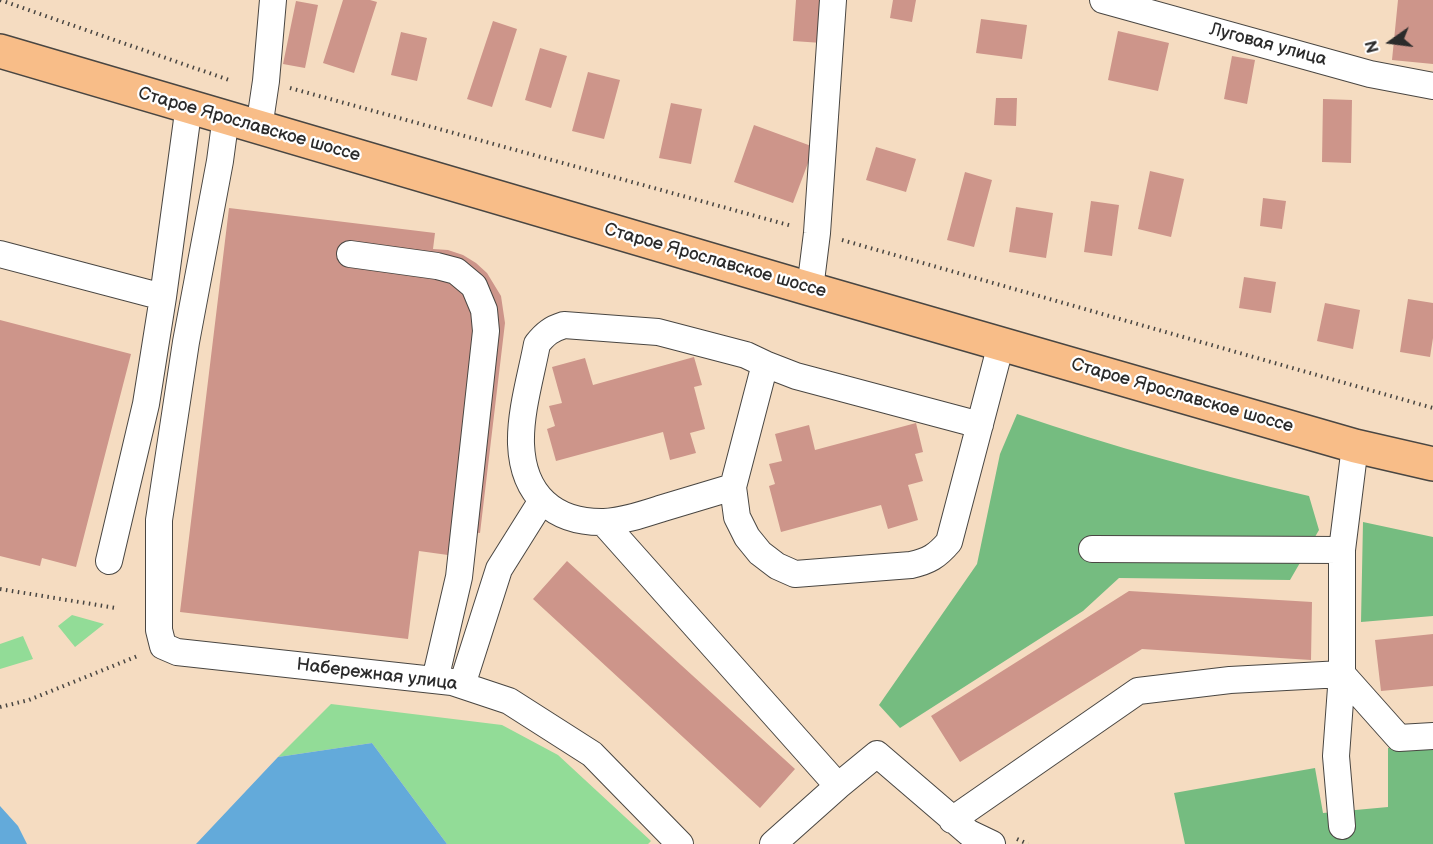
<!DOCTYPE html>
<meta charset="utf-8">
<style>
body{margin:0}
#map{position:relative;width:1433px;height:844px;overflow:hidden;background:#f5dcc1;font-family:"Balsamiq Sans",sans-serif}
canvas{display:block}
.north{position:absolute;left:1361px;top:12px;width:60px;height:60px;-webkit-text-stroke:4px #fff;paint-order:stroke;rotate:256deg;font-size:16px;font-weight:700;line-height:24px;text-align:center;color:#2b2b2b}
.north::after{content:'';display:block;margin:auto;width:21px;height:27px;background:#2b2b2b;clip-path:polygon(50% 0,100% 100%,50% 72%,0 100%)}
</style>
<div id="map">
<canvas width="1433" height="844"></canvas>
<div class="north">N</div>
</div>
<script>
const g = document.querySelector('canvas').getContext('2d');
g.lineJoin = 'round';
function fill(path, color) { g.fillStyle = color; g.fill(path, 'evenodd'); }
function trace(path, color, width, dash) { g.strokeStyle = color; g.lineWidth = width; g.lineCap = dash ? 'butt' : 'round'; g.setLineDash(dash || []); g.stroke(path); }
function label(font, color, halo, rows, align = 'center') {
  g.font = font + ' "Balsamiq Sans",sans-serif'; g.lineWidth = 4.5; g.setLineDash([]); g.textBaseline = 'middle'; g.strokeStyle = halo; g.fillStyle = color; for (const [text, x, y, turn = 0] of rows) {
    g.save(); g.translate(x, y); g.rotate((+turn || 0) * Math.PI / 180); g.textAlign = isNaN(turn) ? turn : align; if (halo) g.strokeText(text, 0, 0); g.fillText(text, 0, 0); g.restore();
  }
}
fill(new Path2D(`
 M 72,615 L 104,624 L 75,647 L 58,626 Z
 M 23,636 L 33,659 L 0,669 L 0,644 Z
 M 331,704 L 502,725 L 558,755 L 651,841 L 648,844 L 447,844 L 372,743 L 278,757 Z`), '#92dc97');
fill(new Path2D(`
 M 1017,414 C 1113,447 1210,473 1309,496 L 1319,530 L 1290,580 L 1119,578 L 1083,611 L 900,728 L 879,705 L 977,564 L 1000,454 Z
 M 1363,522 L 1433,537 L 1433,616 L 1361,622 Z
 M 1433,745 L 1433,844 L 1185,844 L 1174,793 L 1315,768 L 1323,813 L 1388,807 L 1388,748 Z`), '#75bc80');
fill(new Path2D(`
 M 372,743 L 447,844 L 196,844 L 278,757 Z
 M 0,806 L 18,826 L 27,844 L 0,844 Z`), '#63aada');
fill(new Path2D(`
 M 343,0 L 370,0 L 377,2 L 354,73 L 323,63 Z
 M 796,0 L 825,0 L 822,43 L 793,41 Z
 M 893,0 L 916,0 L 912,22 L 890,18 Z
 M 1398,0 L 1433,0 L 1433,64 L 1392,60 Z
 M 296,1 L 318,5 L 305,68 L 283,64 Z
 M 981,19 L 1027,25 L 1022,59 L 976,53 Z
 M 493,21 L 517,29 L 492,107 L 467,99 Z
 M 1118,31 L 1169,43 L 1158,91 L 1108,80 Z
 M 401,32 L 427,38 L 417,81 L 391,75 Z
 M 540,48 L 567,56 L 551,108 L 525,100 Z
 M 1232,56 L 1255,60 L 1247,104 L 1224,99 Z
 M 588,72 L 620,80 L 604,139 L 572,131 Z
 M 996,98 L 1017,98 L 1016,126 L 994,125 Z
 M 1323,99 L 1352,100 L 1351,163 L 1322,162 Z
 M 671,103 L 702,109 L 691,164 L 659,158 Z
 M 754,125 L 814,147 L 793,203 L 734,182 Z
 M 876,147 L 916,159 L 906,192 L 866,180 Z
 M 1150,171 L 1184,179 L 1171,237 L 1138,229 Z
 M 965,172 L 992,180 L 974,247 L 947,240 Z
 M 1263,198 L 1286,201 L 1282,229 L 1260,226 Z
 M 1091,201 L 1119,205 L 1112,256 L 1084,252 Z
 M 1016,207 L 1053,213 L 1046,258 L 1009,252 Z
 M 229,208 L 435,233 L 433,249 L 448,250 L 463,255 L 476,263 L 487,273 L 501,296 L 505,323 L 480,533 L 451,530 L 448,555 L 419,551 L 408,639 L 180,612 Z
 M 1244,277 L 1276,282 L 1271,313 L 1239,308 Z
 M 1408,299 L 1433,303 L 1433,338 L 1430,357 L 1400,352 Z
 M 1325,303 L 1360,310 L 1353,349 L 1317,341 Z
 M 0,320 L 131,354 L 76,567 L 42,558 L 40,566 L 0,556 Z
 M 694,357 L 702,385 L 694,387 L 705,429 L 690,433 L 696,453 L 670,460 L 663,432 L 556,461 L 547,429 L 555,426 L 549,406 L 562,403 L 552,367 L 585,358 L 593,385 Z
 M 916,423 L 923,452 L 915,454 L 923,481 L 908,485 L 918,520 L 888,529 L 881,505 L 781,532 L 769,486 L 775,484 L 769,464 L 782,461 L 775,434 L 809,425 L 815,450 Z
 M 567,561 L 795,769 L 760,808 L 533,599 Z
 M 1129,591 L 1312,602 L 1311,660 L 1142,649 L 960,762 L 931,716 Z
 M 1433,634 L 1433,686 L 1381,691 L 1375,640 Z`), '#cd958a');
const minor = new Path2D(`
 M 1103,0 L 1370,74 L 1433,86
 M 226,116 L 220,161 L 186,342 L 159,520 L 159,630 L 163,646 L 177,652 L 452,682 L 509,701 L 592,754 L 680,844
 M 259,128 L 266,81 L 273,0
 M 0,254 L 163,297 L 189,105
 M 350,254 L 437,266 L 456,271 L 474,286 L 484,310 L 486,331 L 459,577 L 435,680
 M 810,289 L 817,233 L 833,0
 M 980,425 L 796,376 L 765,364 L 733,487 L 737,517 L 747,537 L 760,553 L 777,566 L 795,574 L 911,565 C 929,561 937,556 949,542 L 1001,344
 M 733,487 C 710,494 686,501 663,508 C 644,514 624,521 604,522 C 554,523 523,495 521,444 C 520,412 531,376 537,344 C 545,334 551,329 564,325 L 658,332 L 746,355 L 765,364
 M 603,522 L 838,786
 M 1092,549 L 1342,550
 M 109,561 L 146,404 L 163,297
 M 462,685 L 499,569 L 541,502
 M 952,820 L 1138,691 L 1230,680 L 1342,674 L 1342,550 L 1355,446
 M 1342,826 L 1336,756 L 1342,674 L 1399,738 L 1433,736
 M 773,844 L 838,786 L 877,754 L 969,833 L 992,844`);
const major = new Path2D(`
 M 0,51 L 810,289 L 1355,446 L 1433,464`);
trace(minor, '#494642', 28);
trace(major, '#494642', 36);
trace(new Path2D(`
 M 0,0 L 229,80
 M 290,88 L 792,226
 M 842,240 L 1433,408
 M 0,589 L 116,608
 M 0,707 L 29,700 L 140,655
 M 1017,839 L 1028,844`), '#494642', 4, [1.5, 4.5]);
trace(minor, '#fff', 26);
trace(major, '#f8bd88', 33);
label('18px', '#2b2b2b', '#fff', [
 ["Луговая улица",1268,45,15],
 ["Старое Ярославское шоссе",249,125,16],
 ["Старое Ярославское шоссе",715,261,16],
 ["Старое Ярославское шоссе",1182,396,16],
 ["Набережная улица",377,675,7]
]);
</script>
